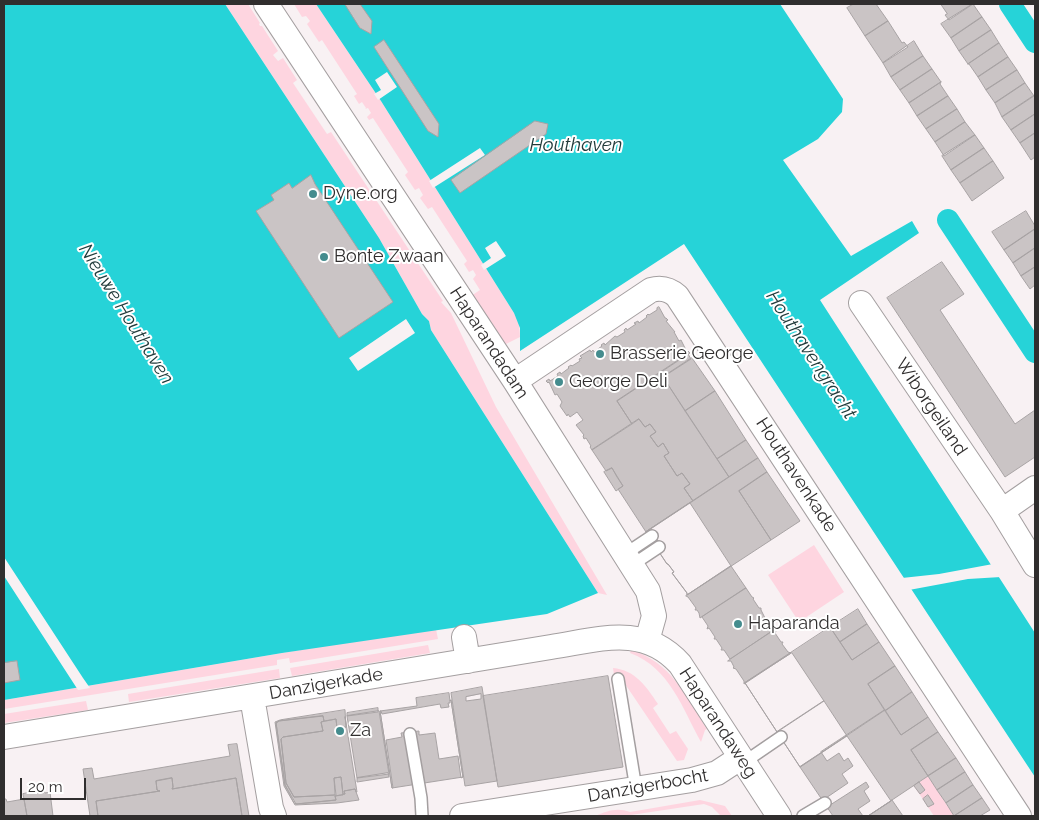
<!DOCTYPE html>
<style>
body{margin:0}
#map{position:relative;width:1039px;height:820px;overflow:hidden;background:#f8f1f3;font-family:Raleway,sans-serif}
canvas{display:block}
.frame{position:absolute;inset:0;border:5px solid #302e2e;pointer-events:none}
.scale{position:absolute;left:20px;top:778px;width:66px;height:22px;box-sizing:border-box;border:2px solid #302e2e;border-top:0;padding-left:6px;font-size:15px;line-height:18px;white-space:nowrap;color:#302e2e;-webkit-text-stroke:4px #fff;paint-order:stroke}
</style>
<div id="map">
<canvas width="1039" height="820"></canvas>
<div class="frame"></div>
<div class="scale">20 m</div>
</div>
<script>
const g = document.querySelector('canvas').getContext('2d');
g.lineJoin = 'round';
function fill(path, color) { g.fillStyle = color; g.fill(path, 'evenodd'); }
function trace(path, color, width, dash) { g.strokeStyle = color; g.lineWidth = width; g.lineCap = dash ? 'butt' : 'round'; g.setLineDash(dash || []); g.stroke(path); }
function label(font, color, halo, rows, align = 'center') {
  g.font = font + ' Raleway,sans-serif'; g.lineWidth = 4; g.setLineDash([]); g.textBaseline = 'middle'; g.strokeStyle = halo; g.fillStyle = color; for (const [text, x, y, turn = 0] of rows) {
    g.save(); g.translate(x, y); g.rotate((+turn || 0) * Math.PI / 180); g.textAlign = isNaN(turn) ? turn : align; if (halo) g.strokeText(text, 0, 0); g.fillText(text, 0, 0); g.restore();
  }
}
fill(new Path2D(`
 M 225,4 L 248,4 L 260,23 L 259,24 L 260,26 L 262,26 L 278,51 L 273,55 L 278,61 L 283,58 L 297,80 L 293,83 L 327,134 L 331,132 L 443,301 L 441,302 L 451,313 L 496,407 L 607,595 L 598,593 L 431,330 L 429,321 L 422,314 L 379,238 Z
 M 294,4 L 316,4 L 381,101 L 514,313 L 519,324 L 520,337 L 498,348 L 471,296 L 480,290 L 473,279 L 476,275 L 473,270 L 469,272 L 464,264 L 467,261 L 432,207 L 428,209 L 420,198 L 423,195 L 419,188 L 415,190 L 405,175 L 408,172 L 373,118 L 369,120 L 367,117 L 371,113 L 368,108 L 365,109 L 366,108 L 362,102 L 359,104 L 354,96 L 357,94 L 322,40 L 319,42 L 307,24 L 310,21 L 306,16 L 302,17 Z
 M 814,545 L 844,592 L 799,622 L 768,575 Z
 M 436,629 L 438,639 L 290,663 L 289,658 L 277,660 L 277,665 L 4,709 L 4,700 L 383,636 Z
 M 428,645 L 430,653 L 292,676 L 290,668 Z
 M 631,650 C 671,662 686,696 707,729 L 705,730 L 701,742 C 682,708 670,668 630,653 Z
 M 613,668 C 635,670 646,686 658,704 L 653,708 L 670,734 L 676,731 L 688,749 L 684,760 L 677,761 L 619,675 L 614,675 Z
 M 279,669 L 280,678 L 129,702 L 128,694 Z
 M 86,701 L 88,710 L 4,723 L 4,714 Z
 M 928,776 L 954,816 L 934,816 L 914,786 Z
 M 700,800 L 725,806 L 732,816 L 721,816 L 712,807 L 704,804 L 631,815 L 631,816 L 595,816 C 607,811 617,807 630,812 Z`), '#fed5e0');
fill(new Path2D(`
 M 4,4 L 225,4 L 379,238 L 422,314 L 429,321 L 431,330 L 598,593 L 547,614 L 282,653 L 4,700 Z
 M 316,4 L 780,4 L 843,99 L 842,112 L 818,139 L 783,160 L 851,256 L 912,221 L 919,233 L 820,300 L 1035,633 L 1035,777 L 684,244 L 520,351 L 520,328 L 514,313 L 381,101 Z`), '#26d3d8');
fill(new Path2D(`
 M 387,72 L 397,87 L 378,100 L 374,94 L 381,90 L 375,80 Z
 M 480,148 L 485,155 L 433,188 L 429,181 Z
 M 496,241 L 506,256 L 484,270 L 481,265 L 491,258 L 485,248 Z
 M 406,319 L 415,333 L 358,371 L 349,358 Z
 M 4,557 L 83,678 L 90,688 L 78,690 L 4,576 Z
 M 993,564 L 1001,577 L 968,579 L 909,590 L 902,578 L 939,574 Z`), '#f8f1f3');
trace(new Path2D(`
 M 1010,4 L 1035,42
 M 948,220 L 1035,352`), '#26d3d8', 22);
const building = new Path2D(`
 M 345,4 L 360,4 L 372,21 L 371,34 L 360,28 Z
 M 854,4 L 876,4 L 888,21 L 865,36 L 847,8 Z
 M 941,4 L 973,4 L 949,20 L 945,15 L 947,14 Z
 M 973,4 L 982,17 L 951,38 L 941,24 Z
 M 982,17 L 991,30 L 959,51 L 951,38 Z
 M 888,21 L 902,43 L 904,42 L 908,47 L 883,63 L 865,36 Z
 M 991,30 L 999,43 L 968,64 L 959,51 Z
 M 384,40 L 439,124 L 438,137 L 428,131 L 374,47 Z
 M 914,41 L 923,56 L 891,77 L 883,63 Z
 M 999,43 L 1008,57 L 978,77 L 969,64 L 968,64 Z
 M 923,56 L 932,69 L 900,90 L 891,77 Z
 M 1008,57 L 1017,70 L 986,90 L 978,77 Z
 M 932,69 L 941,82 L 909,103 L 900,90 Z
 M 1017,70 L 1025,83 L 995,103 L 986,90 Z
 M 941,82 L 940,84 L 948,96 L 917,116 L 909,103 Z
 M 1025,83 L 1034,96 L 1002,117 L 995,103 Z
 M 1035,95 L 1035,114 L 1011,130 L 1002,117 Z
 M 948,96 L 957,109 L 926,129 L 917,116 Z
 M 957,109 L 965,122 L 935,142 L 926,129 Z
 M 1035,114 L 1035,133 L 1020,143 L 1011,130 Z
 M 535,121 L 548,124 L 546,134 L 460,193 L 451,180 Z
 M 965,122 L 975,135 L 944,156 L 935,142 Z
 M 1035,133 L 1035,157 L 1031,160 L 1020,143 Z
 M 975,135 L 984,148 L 951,170 L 942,156 Z
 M 984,148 L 993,161 L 960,183 L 951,170 Z
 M 993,161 L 1004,178 L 972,201 L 960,183 Z
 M 311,175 L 315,184 L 393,302 L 339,338 L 256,211 L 274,200 L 271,195 L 289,183 L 292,188 Z
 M 1026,211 L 1035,226 L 1035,229 L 1004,250 L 992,232 Z
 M 1035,229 L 1035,248 L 1013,263 L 1004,250 Z
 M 1035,248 L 1035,267 L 1021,276 L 1013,263 Z
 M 942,262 L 964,294 L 940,310 L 1015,424 L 1035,410 L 1035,457 L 1005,477 L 887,298 Z
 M 1035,267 L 1035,285 L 1030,289 L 1021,276 Z
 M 659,307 L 665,318 L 666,318 L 668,320 L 666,321 L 675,332 L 674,332 L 679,341 L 681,340 L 687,352 L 688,351 L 690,353 L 617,401 L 632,424 L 592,450 L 590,447 L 591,446 L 586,438 L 584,439 L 583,436 L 584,435 L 576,425 L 583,420 L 577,412 L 570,417 L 568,414 L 567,416 L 560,406 L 562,402 L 557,394 L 555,395 L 549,382 L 548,383 L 546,381 L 549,379 L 550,381 L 558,376 L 557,374 L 560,372 L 561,374 L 569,368 L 568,367 L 571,365 L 572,366 L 580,361 L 579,359 L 582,358 L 580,356 L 590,350 L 591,352 L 593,350 L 594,352 L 602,346 L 601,345 L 604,343 L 605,345 L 615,336 L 617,337 L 625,332 L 624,330 L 626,328 L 627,330 L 636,324 L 634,323 L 638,321 L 639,323 L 647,317 L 646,316 L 648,314 L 649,315 L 657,310 L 657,308 Z
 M 688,354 L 691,359 L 663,377 L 729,477 L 693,501 L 684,488 L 690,484 L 682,473 L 677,476 L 664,456 L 669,453 L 663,443 L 658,447 L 650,436 L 656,432 L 650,424 L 645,427 L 639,419 L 632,424 L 617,401 Z
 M 692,358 L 715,391 L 685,411 L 663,377 Z
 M 715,391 L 746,440 L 717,459 L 685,411 Z
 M 639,419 L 645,427 L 650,424 L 656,432 L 650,436 L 658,447 L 663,443 L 669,453 L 664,456 L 677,476 L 682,473 L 690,484 L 684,488 L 693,501 L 646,532 L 618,489 L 623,486 L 617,477 L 612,468 L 606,471 L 592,450 Z
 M 746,440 L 758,458 L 729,477 L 717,459 Z
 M 758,458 L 767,472 L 739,491 L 771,540 L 687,595 L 687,593 L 672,573 L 674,572 L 668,564 L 667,564 L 659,552 L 656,542 L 653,544 L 646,532 Z
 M 612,468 L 623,486 L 616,491 L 604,472 Z
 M 767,472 L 800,521 L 771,540 L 739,491 Z
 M 690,503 L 731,566 L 687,595 L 687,593 L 672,573 L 674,572 L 668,564 L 667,564 L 646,532 Z
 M 731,566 L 746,588 L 700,618 L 699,613 L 697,610 L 695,610 L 696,608 L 688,597 L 686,596 Z
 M 746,588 L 752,597 L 754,598 L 753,599 L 759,608 L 761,608 L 761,610 L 766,620 L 769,620 L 768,622 L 774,630 L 730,659 L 724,650 L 721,650 L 722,648 L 716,639 L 714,639 L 715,637 L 709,628 L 707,629 L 708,626 L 702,617 Z
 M 858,609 L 867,624 L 840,642 L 830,627 Z
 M 867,624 L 879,642 L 852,660 L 840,642 Z
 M 830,627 L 852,660 L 879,642 L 895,666 L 868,684 L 885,710 L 800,767 L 745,683 Z
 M 774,630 L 776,631 L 775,633 L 781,642 L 783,642 L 782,644 L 788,652 L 791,653 L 744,684 L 744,681 L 736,669 L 733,668 L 734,667 L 731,661 L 728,661 Z
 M 792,653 L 824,701 L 777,732 L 745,683 Z
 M 17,661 L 20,680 L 4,683 L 4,663 Z
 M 895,666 L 912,692 L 885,711 L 868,684 Z
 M 608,676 L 623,767 L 498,787 L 483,696 Z
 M 482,687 L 497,781 L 465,786 L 451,693 Z
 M 912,692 L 928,717 L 901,735 L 885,711 Z
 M 449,693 L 450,701 L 451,700 L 463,777 L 392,788 L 380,711 L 417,706 L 416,698 Z
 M 481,694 L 481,699 L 466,701 L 466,697 Z
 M 451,700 L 463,777 L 461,778 L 458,756 L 439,759 L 435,733 L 419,735 L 419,731 L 401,733 L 402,737 L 386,740 L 393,788 L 392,788 L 380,711 L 381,711 L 382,714 L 440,704 L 441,708 L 449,707 L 448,703 L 450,703 L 450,701 Z
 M 824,701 L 847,736 L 800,767 L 777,732 Z
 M 378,708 L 378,712 L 347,716 L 347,713 Z
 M 345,710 L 346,727 L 337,728 L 336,719 L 324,721 L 323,716 L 279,721 L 276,723 L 285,785 L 294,803 L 297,804 L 336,800 L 335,796 L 345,794 L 344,791 L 355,789 L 359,800 L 337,803 L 295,805 L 284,786 L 275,722 L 280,720 Z
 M 885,710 L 901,735 L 928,717 L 938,732 L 911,750 L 928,776 L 868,816 L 863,816 L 858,809 L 870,801 L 864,791 L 869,787 L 866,782 L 827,807 L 823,800 L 848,783 L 842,774 L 853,766 L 848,758 L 844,761 L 839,753 L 827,761 L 821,752 Z
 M 379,711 L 389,774 L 357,778 L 347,716 Z
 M 323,716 L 324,721 L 321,722 L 323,731 L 283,737 L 281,739 L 286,783 L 294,797 L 335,795 L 334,778 L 341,777 L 343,795 L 335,796 L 336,800 L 296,804 L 285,785 L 276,723 L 279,721 Z
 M 345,717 L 357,792 L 356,792 L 355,789 L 344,791 L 345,794 L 343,794 L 341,777 L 334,778 L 336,795 L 294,797 L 286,783 L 281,739 L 283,737 L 323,731 L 321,722 L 336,719 L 337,728 L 346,727 Z
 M 938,732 L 956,758 L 928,776 L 911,750 Z
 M 847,736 L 891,801 L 868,816 L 833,816 L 800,767 Z
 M 237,744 L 249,816 L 242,816 L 236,778 L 172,789 L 173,787 L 172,778 L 156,781 L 157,790 L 160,791 L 96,801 L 98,816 L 90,816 L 83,769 L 92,768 L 94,779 L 230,756 L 228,745 Z
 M 956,758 L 965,772 L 937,790 L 928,776 Z
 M 965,772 L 973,785 L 946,803 L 937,790 Z
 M 388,773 L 389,777 L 357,782 L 357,778 Z
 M 172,778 L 173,787 L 172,789 L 236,778 L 242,816 L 98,816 L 96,801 L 160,791 L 157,790 L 156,781 Z
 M 919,782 L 925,790 L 920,794 L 914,786 Z
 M 973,785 L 982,798 L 954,816 L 946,803 Z
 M 44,790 L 45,793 L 50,792 L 53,816 L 27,816 L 23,794 Z
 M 928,795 L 934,804 L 928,807 L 923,799 Z
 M 982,798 L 990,810 L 980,816 L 954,816 Z
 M 4,799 L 6,799 L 7,802 L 24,799 L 27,816 L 4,816 Z
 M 892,800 L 903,816 L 868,816 L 891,801 Z`);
fill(building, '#cac4c5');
trace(building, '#a8a3a4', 1);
const service = new Path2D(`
 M 625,554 L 652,536
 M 632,565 L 659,547
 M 618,679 L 636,789
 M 410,734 L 421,798 L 422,816
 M 743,763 L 781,737
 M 803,816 L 825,803`);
const minor = new Path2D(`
 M 266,4 L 515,381 L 648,591 L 654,616 L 647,641
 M 861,303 L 1002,511 L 1035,565
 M 515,381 L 651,290 C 661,287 669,289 677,296 L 1019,816
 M 1002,511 L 1035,488
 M 464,637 L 468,661
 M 252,697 L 271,808 L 274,816
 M 4,737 L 551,647 C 598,640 643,623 680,664 L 779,816
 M 462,816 L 692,780 L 717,773 L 740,758`);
trace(service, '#a49fa0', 14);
trace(minor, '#a49fa0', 26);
trace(service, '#fff', 11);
trace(minor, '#fff', 24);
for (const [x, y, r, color] of [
 [313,194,5,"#448c8e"],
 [324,257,5,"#448c8e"],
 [600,354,5,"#448c8e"],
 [559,382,5,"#448c8e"],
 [738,624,5,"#448c8e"],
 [340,731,5,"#448c8e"]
]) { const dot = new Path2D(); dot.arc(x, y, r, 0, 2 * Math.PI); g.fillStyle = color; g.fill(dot); trace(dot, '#fff', 2); }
label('18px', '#302e2e', '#fff', [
 ["Dyne.org",323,194],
 ["Bonte Zwaan",334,257],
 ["Brasserie George",610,354],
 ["George Deli",569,382],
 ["Haparanda",748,624],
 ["Za",350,731]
], 'left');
label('18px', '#302e2e', '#fff', [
 ["Haparandadam",489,343,57],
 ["Wiborgeiland",931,407,56],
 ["Houthavenkade",796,475,57],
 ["Danzigerkade",326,684,-10],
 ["Haparandaweg",718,723,57],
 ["Danzigerbocht",648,786,-10]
]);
label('italic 19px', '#223c3c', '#fff', [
 ["Houthaven",576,145],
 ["Nieuwe Houthaven",126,314,58],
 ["Houthavengracht",811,355,57]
]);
</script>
